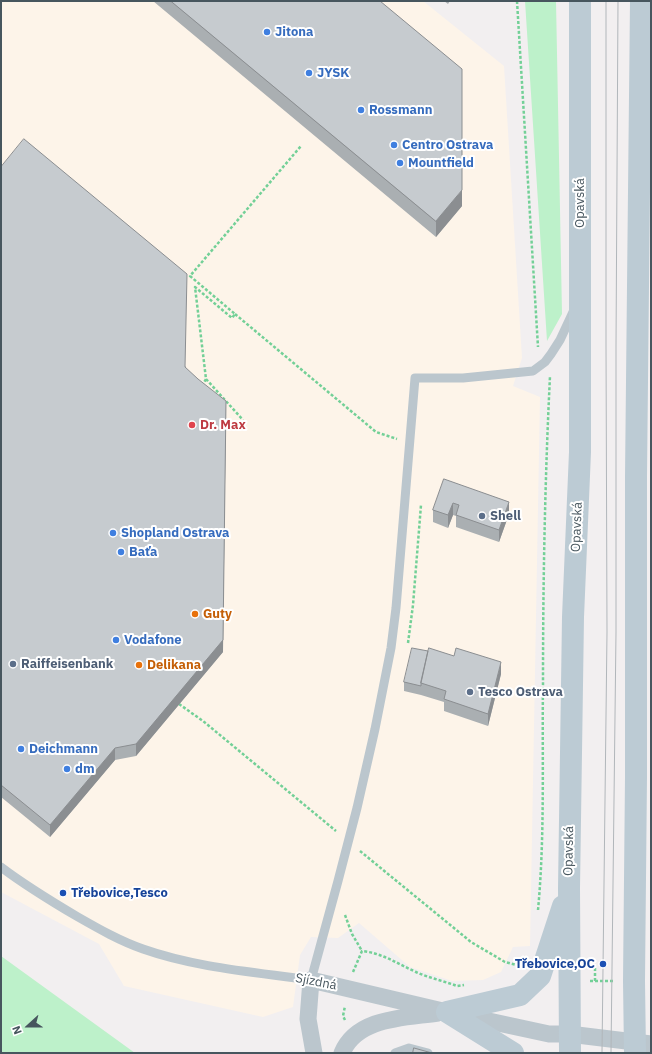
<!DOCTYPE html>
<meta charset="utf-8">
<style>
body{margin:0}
#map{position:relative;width:652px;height:1054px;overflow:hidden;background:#f2eff0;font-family:"IBM Plex Sans",sans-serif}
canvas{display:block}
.frame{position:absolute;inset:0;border:2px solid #47565e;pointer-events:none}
.north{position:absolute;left:8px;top:1006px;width:40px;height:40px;-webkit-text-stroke:3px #fff;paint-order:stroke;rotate:249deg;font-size:11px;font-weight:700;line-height:16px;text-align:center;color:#47565e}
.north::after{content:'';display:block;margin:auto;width:14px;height:18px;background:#47565e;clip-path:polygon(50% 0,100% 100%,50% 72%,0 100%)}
</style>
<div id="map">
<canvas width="652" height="1054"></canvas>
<div class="frame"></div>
<div class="north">N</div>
</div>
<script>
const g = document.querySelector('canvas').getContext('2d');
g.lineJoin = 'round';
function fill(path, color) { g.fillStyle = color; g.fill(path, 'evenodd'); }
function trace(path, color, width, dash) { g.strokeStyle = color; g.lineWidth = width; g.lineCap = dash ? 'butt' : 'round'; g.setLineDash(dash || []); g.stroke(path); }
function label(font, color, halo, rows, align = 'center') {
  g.font = font + ' "IBM Plex Sans",sans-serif'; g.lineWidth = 4; g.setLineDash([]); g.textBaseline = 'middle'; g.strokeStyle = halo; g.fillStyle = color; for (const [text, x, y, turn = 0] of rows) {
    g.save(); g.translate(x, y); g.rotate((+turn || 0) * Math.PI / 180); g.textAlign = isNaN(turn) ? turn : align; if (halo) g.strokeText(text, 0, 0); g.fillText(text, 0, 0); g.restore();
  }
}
fill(new Path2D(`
 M 1,1 L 423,1 L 504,66 L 522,358 L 513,386 L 540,397 L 530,946 L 513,947 L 501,972 L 483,980 L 452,981 L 410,967 L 359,923 L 338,938 L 311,937 L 300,955 L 293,1007 L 263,1017 L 124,986 L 99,944 L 1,892 Z`), '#fdf4e9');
fill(new Path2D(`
 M 525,1 L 556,1 L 562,314 L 547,341 Z
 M 1,956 L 135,1053 L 1,1053 Z`), '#bdf1ca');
trace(new Path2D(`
 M 517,1 L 538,347
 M 235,314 L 376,432 L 397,439
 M 206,379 L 243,420
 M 202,386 L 206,379 L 195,287 L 232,318 L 235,314 L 190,276 L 301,146
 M 408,643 L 413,605 L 421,505
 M 179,704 L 203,721 L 336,831
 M 360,851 L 471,942 L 505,962 L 520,966
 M 538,910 C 545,835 542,759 543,684 C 543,581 545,478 550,376
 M 345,915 L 352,934 L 362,951
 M 353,972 L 362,951 C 382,953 398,964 416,972 C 429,978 444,981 457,986 L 464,985
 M 590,981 L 615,981
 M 595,981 L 595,965
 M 345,1020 L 343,1016 L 345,1006`), '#73d097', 2.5, [3, 2]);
trace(new Path2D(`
 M 1,867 C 26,886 51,901 78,917 C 99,929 120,941 143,949 C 197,968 255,972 311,980 L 338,881 L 357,808 L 375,729 L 391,648 L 396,608 L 415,378 L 463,378 L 533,371 L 545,362 L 551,354 L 560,340 L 574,310
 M 395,1053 L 409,1048 L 428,1053`), '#bbc6cd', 9);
trace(new Path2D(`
 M 314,1053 L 308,1019 L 311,980 L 447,1012 L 549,1034 L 569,1034 L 651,1044
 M 342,1053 C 357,1017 405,1018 438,1013`), '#bbc6cd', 17);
trace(new Path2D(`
 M 447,1012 L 520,995 L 540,976 L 563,906
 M 447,1012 L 513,1053
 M 570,1053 L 569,888 L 573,617 L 580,452 L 580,1
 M 635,1053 L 634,981 L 636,777 L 636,476 L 641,1`), '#bccbd4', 22);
trace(new Path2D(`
 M 602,1053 L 607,632 L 606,346 L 606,1
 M 611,1053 L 616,632 L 616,346 L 618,1`), '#b1b6ba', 1);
fill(new Path2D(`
 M 153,1 L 380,1 L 462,206 L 436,237 Z
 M 444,1 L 450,1 L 448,4 Z
 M 1,167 L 186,367 L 223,652 L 136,756 L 115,760 L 50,837 L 1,797 Z
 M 444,479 L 509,514 L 499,542 L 456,527 L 456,516 L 453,515 L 448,528 L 433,522 L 433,510 Z
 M 501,674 L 488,726 L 444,711 L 444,702 L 421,695 L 404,691 L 404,682 Z`), '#aaafb2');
fill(new Path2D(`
 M 462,190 L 462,206 L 436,237 L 436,221 Z
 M 226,401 L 223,652 L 136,756 L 136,744 Z
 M 509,502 L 509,514 L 499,542 L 499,530 Z
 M 453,503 L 453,515 L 448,528 L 448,515 Z
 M 501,662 L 501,674 L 488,726 L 488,714 Z
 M 115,748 L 115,760 L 50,837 L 50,825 Z`), '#8b8e91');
const building = new Path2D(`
 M 171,1 L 380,1 L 462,69 L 462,190 L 436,221 Z
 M 24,139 L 187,274 L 185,367 L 198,379 L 226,401 L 223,640 L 136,744 L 115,748 L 50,825 L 1,785 L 1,167 Z
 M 444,479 L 509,502 L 499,530 L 456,515 L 459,505 L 453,503 L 448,515 L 433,510 Z
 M 412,648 L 428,651 L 421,683 L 421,686 L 404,682 Z
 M 429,648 L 454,656 L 456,648 L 501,662 L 488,714 L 444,699 L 446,691 L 421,683 Z
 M 414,1048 L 432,1053 L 413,1053 Z`);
fill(building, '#c6cbcf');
trace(building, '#8b8e91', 1);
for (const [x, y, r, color] of [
 [267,32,4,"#3f7fe0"],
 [309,73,4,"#3f7fe0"],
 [361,110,4,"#3f7fe0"],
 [394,145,4,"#3f7fe0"],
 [400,163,4,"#3f7fe0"],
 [192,425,4,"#e0444e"],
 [482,516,4,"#5c6f8a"],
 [113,533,4,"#3f7fe0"],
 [121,552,4,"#3f7fe0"],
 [195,614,4,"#e8710a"],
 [116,640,4,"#3f7fe0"],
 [13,664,4,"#5c6f8a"],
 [139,665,4,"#e8710a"],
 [470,692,4,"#5c6f8a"],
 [21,749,4,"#3f7fe0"],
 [67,769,4,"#3f7fe0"],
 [63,893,4,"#1a4fb4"],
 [603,964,4,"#1a4fb4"]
]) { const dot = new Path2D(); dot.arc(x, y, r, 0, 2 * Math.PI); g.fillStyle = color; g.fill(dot); trace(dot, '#fff', 1.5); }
label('bold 13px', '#366cbe', '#fff', [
 ["Jitona",275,32],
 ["JYSK",317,73],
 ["Rossmann",369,110],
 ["Centro Ostrava",402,145],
 ["Mountfield",408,163],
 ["Shopland Ostrava",121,533],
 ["Baťa",129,552],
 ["Vodafone",124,640],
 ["Deichmann",29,749],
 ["dm",75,769]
], 'left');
label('13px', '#47565e', '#fff', [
 ["Opavská",580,203,-90],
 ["Opavská",577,527,-88],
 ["Opavská",569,851,-89],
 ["Sjízdná",316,982,11]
]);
label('bold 13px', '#be3a42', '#fff', [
 ["Dr. Max",200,425]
], 'left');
label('bold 13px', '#4e5e75', '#fff', [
 ["Shell",490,516],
 ["Raiffeisenbank",21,664],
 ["Tesco Ostrava",478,692]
], 'left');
label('bold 13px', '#c56008', '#fff', [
 ["Guty",203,614],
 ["Delikana",147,665]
], 'left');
label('bold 13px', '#164399', '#fff', [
 ["Třebovice,Tesco",71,893],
 ["Třebovice,OC",595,964,"right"]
], 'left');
</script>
